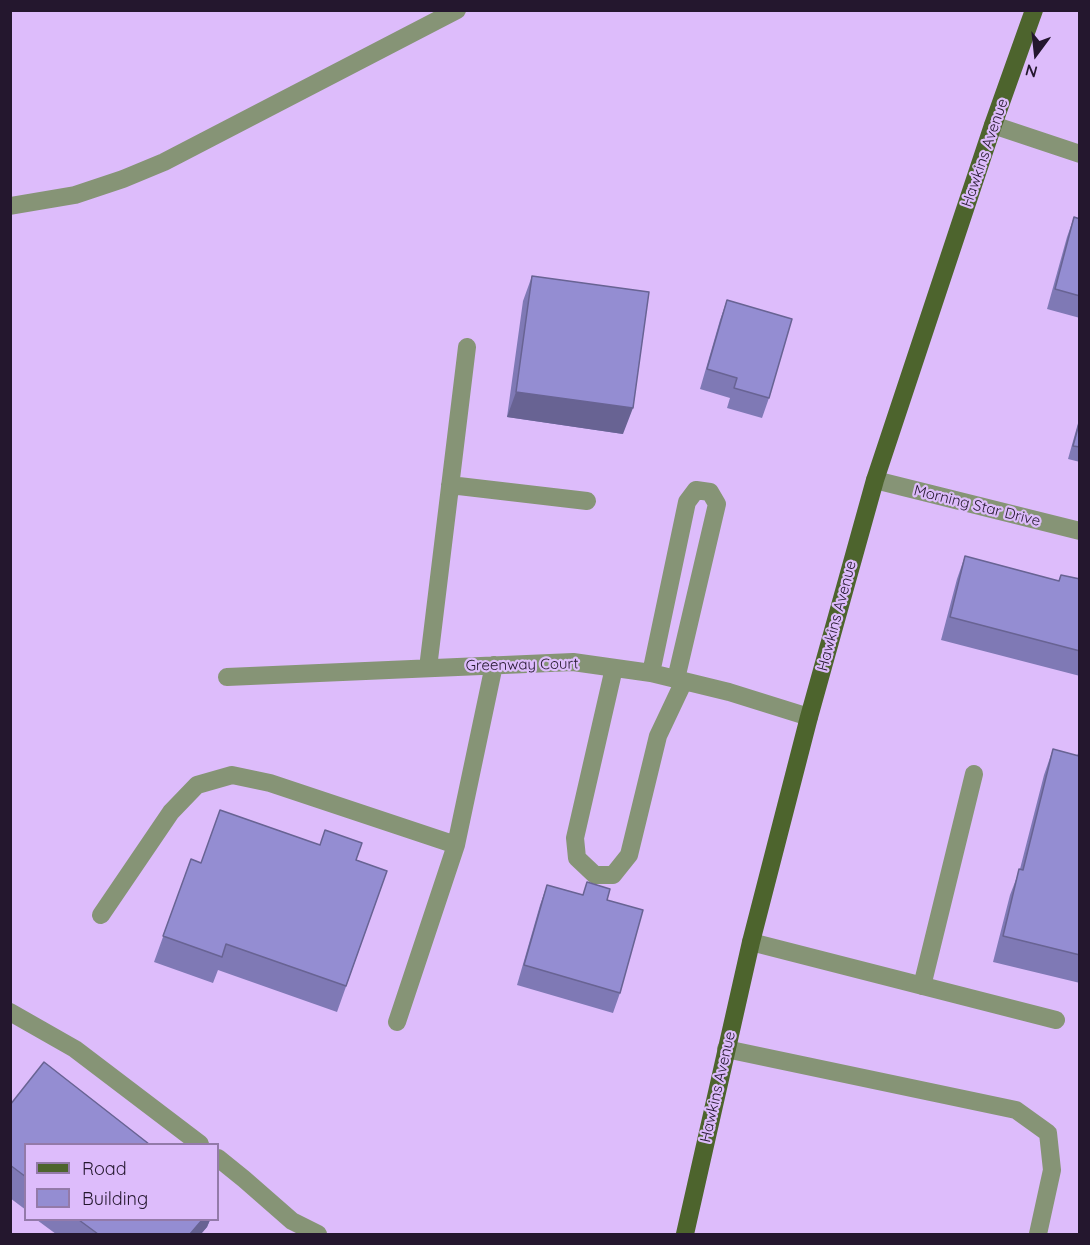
<!DOCTYPE html>
<style>
body{margin:0}
#map{position:relative;width:1090px;height:1245px;overflow:hidden;background:#ddbcfb;font-family:Quicksand,sans-serif}
canvas{display:block}
.frame{position:absolute;inset:0;border:12px solid #24172e;pointer-events:none}
.legend{position:absolute;left:24px;top:1143px;width:195px;height:78px;box-sizing:border-box;background:#ddbcfb;border:2px solid #937aa9;margin:0;padding:8px 10px;list-style:none;font-size:18px;color:#24172e}
.legend li{display:flex;align-items:center;gap:12px;height:30px}
.legend b{width:30px;border:2px solid #937aa9}
.north{position:absolute;left:1006px;top:24px;width:60px;height:60px;-webkit-text-stroke:4px #ddbcfb;paint-order:stroke;rotate:195deg;font-size:16px;font-weight:700;line-height:24px;text-align:center;color:#24172e}
.north::after{content:'';display:block;margin:auto;width:21px;height:27px;background:#24172e;clip-path:polygon(50% 0,100% 100%,50% 72%,0 100%)}
</style>
<div id="map">
<canvas width="1090" height="1245"></canvas>
<div class="frame"></div>
<ul class="legend">
<li><b style="height:8px;background:#4d642d"></b>Road</li>
<li><b style="height:16px;background:#948dd2"></b>Building</li>
</ul>
<div class="north">N</div>
</div>
<script>
const g = document.querySelector('canvas').getContext('2d');
g.lineJoin = 'round';
function trace(path, color, width, dash) { g.strokeStyle = color; g.lineWidth = width; g.lineCap = dash ? 'butt' : 'round'; g.setLineDash(dash || []); g.stroke(path); }
function fill(path, color) { g.fillStyle = color; g.fill(path, 'evenodd'); }
function label(font, color, halo, rows, align = 'center') {
  g.font = font + ' Quicksand,sans-serif'; g.lineWidth = 4.5; g.setLineDash([]); g.textBaseline = 'middle'; g.strokeStyle = halo; g.fillStyle = color; for (const [text, x, y, turn = 0] of rows) {
    g.save(); g.translate(x, y); g.rotate((+turn || 0) * Math.PI / 180); g.textAlign = isNaN(turn) ? turn : align; if (halo) g.strokeText(text, 0, 0); g.fillText(text, 0, 0); g.restore();
  }
}
trace(new Path2D(`
 M 993,125 L 1080,154
 M 10,206 L 75,195 L 123,179 L 164,162 L 457,10
 M 875,480 L 1080,531
 M 450,485 L 587,501
 M 428,668 L 467,347
 M 614,668 L 575,838 L 577,858 L 595,875 L 613,875 L 629,855 L 658,736 L 684,681
 M 651,673 L 687,502 L 696,490 L 710,492 L 717,504 L 676,679
 M 227,677 L 573,662 L 651,673 L 729,692 L 809,717
 M 101,915 L 171,812 L 197,785 L 232,775 L 270,783 L 456,845
 M 751,942 L 1056,1020
 M 922,986 L 974,774
 M 10,1012 L 75,1049 L 200,1144
 M 397,1022 L 456,845 L 494,665
 M 726,1049 L 1016,1110 L 1048,1133 L 1052,1170 L 1038,1234
 M 218,1158 L 244,1179 L 292,1221 L 318,1234`), '#869476', 18);
trace(new Path2D(`
 M 685,1234 L 751,942 L 809,717 L 875,480 L 993,125 L 1034,10`), '#4d642d', 18);
fill(new Path2D(`
 M 1074,217 L 1080,219 L 1080,318 L 1047,309 L 1067,237 Z
 M 532,276 L 623,434 L 507,417 L 523,301 Z
 M 727,300 L 769,398 L 762,418 L 727,408 L 730,398 L 700,389 L 720,320 Z
 M 1080,416 L 1080,462 L 1068,459 Z
 M 965,556 L 1059,581 L 1061,575 L 1080,579 L 1080,676 L 941,640 L 957,579 Z
 M 1080,748 L 1080,983 L 993,962 L 1010,895 L 1020,869 L 1044,775 L 1053,749 L 1077,756 Z
 M 191,859 L 201,863 L 356,860 L 387,871 L 337,1012 L 218,970 L 213,983 L 154,962 Z
 M 587,882 L 607,900 L 620,993 L 613,1013 L 517,985 L 540,905 L 547,885 L 583,895 Z
 M 10,1105 L 26,1144 L 26,1210 L 10,1198 Z
 M 37,1220 L 210,1220 L 207,1227 L 201,1234 L 56,1234 Z`), '#7f79b5');
fill(new Path2D(`
 M 516,392 L 633,408 L 623,434 L 507,417 Z
 M 202,1220 L 210,1220 L 207,1227 L 201,1234 L 190,1234 Z`), '#686393');
const building = new Path2D(`
 M 1074,217 L 1080,219 L 1080,296 L 1055,289 Z
 M 532,276 L 649,292 L 633,408 L 516,392 Z
 M 727,300 L 792,319 L 769,398 L 734,388 L 737,378 L 707,369 Z
 M 1080,420 L 1080,447 L 1073,446 Z
 M 965,556 L 1059,581 L 1061,575 L 1080,579 L 1080,651 L 950,617 Z
 M 1053,749 L 1079,756 L 1080,753 L 1080,955 L 1003,936 L 1019,869 L 1023,870 Z
 M 220,810 L 320,845 L 325,830 L 362,843 L 356,860 L 387,871 L 346,986 L 226,944 L 222,957 L 163,936 L 191,859 L 201,863 Z
 M 587,882 L 610,889 L 607,900 L 643,910 L 620,993 L 524,965 L 547,885 L 583,895 Z
 M 44,1062 L 149,1144 L 26,1144 L 26,1177 L 10,1165 L 10,1105 Z
 M 79,1220 L 202,1220 L 190,1234 L 98,1234 Z`);
fill(building, '#948dd2');
trace(building, '#686393', 1.5);
label('15px', '#24172e', '#ddbcfb', [
 ["Hawkins Avenue",985,153,-71],
 ["Morning Star Drive",977,506,14],
 ["Hawkins Avenue",837,616,-75],
 ["Greenway Court",522,665,-1],
 ["Hawkins Avenue",718,1087,-77]
]);
</script>
